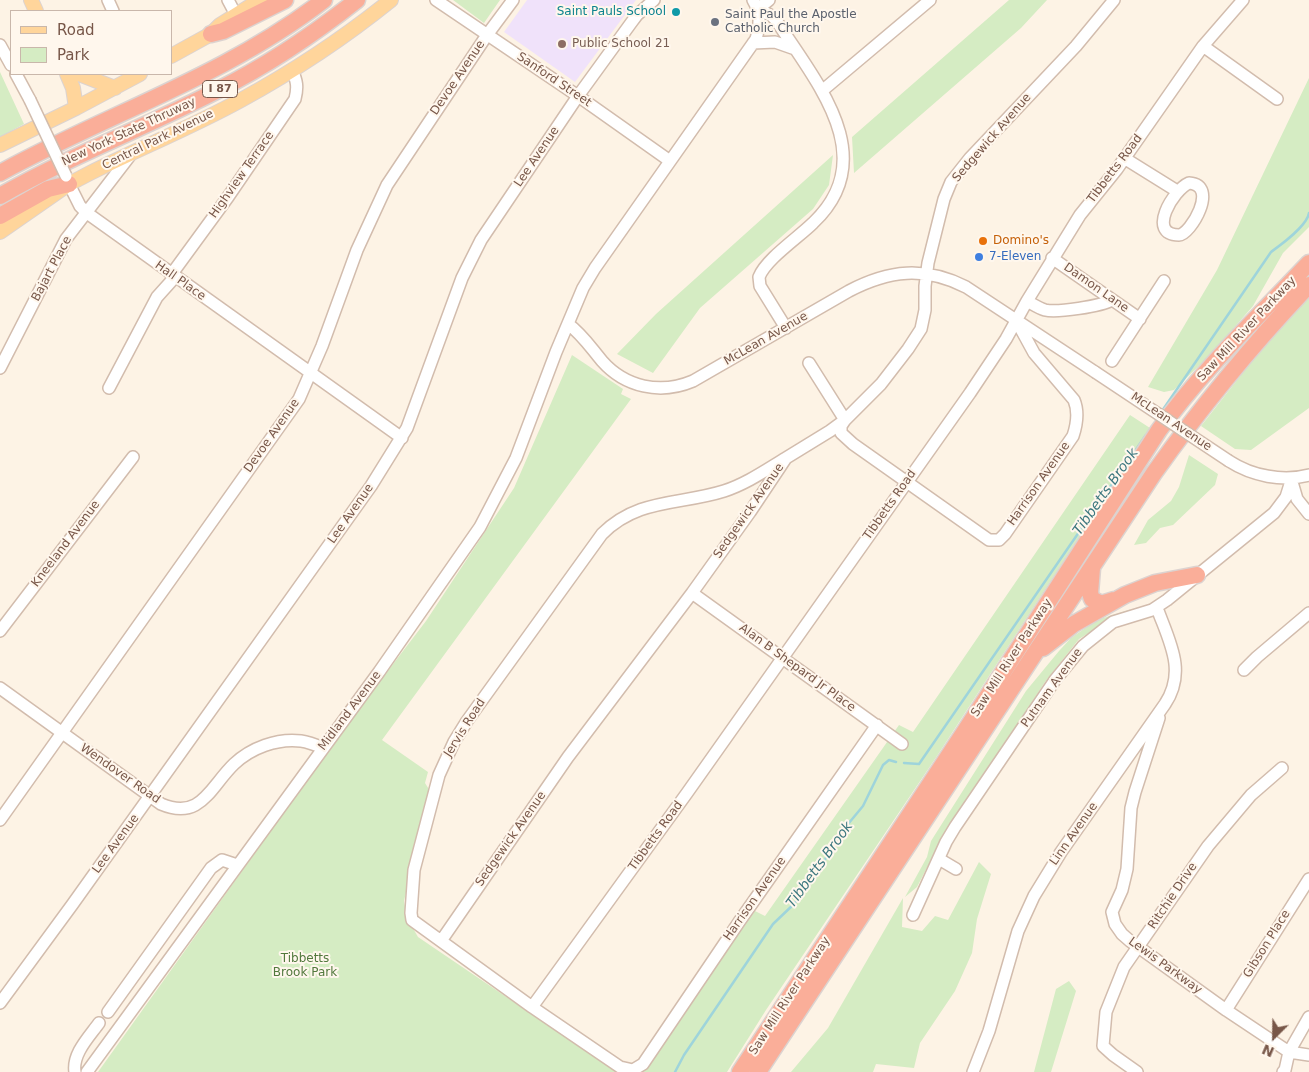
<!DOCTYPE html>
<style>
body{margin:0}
#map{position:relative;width:1309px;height:1072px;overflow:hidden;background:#fdf3e5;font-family:"DejaVu Sans",sans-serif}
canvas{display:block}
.legend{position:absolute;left:10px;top:10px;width:162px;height:65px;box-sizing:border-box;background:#fff7ed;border:1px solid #c9b7ab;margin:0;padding:6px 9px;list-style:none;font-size:15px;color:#785749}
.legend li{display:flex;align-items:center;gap:10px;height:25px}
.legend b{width:25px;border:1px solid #c9b7ab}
.north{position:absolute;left:1249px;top:1012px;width:50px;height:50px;-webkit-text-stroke:4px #fff7ed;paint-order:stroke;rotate:203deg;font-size:14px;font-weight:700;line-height:20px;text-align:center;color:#785749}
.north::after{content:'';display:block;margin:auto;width:18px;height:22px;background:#785749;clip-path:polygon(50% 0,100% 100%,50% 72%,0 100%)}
</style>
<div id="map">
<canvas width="1309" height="1072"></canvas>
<ul class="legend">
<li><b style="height:6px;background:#ffd59b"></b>Road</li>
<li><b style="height:14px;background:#d5ecc3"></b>Park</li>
</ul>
<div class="north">N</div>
</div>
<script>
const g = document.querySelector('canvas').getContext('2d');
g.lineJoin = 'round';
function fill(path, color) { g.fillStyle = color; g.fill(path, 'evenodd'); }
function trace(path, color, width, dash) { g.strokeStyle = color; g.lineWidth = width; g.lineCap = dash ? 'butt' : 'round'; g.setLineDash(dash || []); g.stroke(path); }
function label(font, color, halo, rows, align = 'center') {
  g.font = font + ' "DejaVu Sans",sans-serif'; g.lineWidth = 4; g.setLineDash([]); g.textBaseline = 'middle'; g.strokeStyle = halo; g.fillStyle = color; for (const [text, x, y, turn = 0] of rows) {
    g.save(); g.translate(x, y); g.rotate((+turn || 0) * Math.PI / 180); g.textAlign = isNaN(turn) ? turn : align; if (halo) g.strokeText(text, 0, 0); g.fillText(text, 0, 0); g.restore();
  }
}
fill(new Path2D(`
 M 527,0 L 636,0 L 575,82 L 504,32 Z`), '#f0e2fa');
fill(new Path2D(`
 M 453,0 L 500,0 L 484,23 Z
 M 1009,0 L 1047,0 L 1021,28 L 854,173 L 852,137 Z
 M 0,72 L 24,124 L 0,137 Z
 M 1309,78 L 1309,227 L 1283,253 L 1253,306 L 1212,353 L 1174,390 L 1164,392 L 1148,387 L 1217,270 Z
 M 833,155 L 829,185 L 813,209 L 700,308 L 653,373 L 617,354 L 656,314 Z
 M 1309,298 L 1309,408 L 1251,450 L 1235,449 L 1201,426 L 1271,337 Z
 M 572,355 L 623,389 L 621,394 L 631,399 L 382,740 L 428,772 L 425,783 L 430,791 L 404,901 L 407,918 L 418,937 L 617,1072 L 98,1072 L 351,719 L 426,621 L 514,488 Z
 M 1130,415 L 1150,428 L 937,756 L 766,1010 L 727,1072 L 640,1072 L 755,911 L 765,916 L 899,725 L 913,732 Z
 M 1189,455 L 1218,474 L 1215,485 L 1173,525 L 1160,528 L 1146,543 L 1134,545 L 1148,520 L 1171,501 L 1179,487 Z
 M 1132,609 L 1111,619 L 1079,639 L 1045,682 L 940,842 L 917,887 L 905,897 L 927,857 L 931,841 L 1026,691 L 1059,651 L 1071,638 L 1097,620 Z
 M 979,862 L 991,874 L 977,919 L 972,953 L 955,991 L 920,1043 L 914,1068 L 876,1064 L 873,1072 L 791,1072 L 828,1028 L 903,898 L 902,927 L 922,931 L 935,916 L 948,920 Z
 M 1069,981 L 1076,991 L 1051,1072 L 1034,1072 L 1056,989 Z`), '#d5ecc3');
trace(new Path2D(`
 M 1162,411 L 1271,252 C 1282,244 1307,226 1309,213
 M 904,763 L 919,764 L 1146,435
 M 675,1072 L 684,1055 L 773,924 L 794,904 L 819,872 L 834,841 L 863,806 L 883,765 L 889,760 L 896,762`), '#9ed4db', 2.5);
const minor = new Path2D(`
 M 108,0 L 113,11
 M 228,0 L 236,15
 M 436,0 L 578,96 L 670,161
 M 769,0 L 758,9 L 772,16 L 776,20 C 815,81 883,157 813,223 C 799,237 766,259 759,277 L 760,286 L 786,328
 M 753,43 L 775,42 L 795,49
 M 0,45 L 11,65
 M 1203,46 L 1277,99
 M 16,74 L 30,100
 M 823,90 L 930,0
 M 1124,158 L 1177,191
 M 66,178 L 80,206 L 87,213 L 402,438
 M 1189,183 C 1220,185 1190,235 1179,235 C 1146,235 1173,190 1189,183 Z
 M 1052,258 L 1140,319
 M 171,275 L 228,197 L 295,99 C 298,87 297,81 292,70
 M 1027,301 C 1033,304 1038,308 1045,310 C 1057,313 1101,306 1112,300
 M 568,324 C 582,334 591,348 602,361 C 625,387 660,395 693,381 L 849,291 C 889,270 924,266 966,287 L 1095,372
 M 1112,361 L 1164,281
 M 809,363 L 845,420
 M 0,368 L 66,239 L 132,153
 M 109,388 L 157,297 L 175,277
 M 845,420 L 841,426 L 841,433 L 853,444 L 989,540 L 999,540 L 1005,534 L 1073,436 C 1077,424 1079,412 1074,400 L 1034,353 L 1016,320
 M 786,458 C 766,470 746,484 724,491 C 680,505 638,498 602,534 L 467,721 L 454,742 L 439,775 L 414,870 L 411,913 L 412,920 L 532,1007 L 620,1067 L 633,1070 L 643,1064 L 739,922 L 877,725
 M 1229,461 C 1252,476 1283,482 1309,475
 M 1292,482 L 1297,499 L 1309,514
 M 692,593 L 902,744
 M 0,631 L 133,457
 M 1244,670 L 1257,657 L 1309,613
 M 0,688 L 161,804 C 201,821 210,787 234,764 C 251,748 277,738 301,741 C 308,742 316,745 323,748
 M 1159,718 L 1135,792 L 1131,808 L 1127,869 L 1122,890 L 1112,912 L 1115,924 L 1122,934 L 1130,941 L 1226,1010 L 1289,1052 L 1309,1055
 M 0,820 L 299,399 L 322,346 L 357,250 L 387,185 L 487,35 L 513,0
 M 939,859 L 956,869
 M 913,915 L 946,842 L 955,827 L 1055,680 L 1083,646 L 1113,622 L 1152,610 L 1167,600 L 1274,513 L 1286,497 L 1292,478
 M 441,941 L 568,757 L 692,593 L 750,512 L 786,458 L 830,431 L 845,420 L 881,384 L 908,349 L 921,329 L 925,310 L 925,286 L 928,263 L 944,199 L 951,182 L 970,158 L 1076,46 L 1114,0
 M 0,1003 L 72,905 L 371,486 L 407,428 L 462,278 L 481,240 L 578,96 L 631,23 L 637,15 L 654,0
 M 532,1007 L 687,793 L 970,393 L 1006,339 L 1027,301 L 1080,215 L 1117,169 L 1203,46 L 1243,0
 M 1226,1010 L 1309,879
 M 108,1012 L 211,868 L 222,860 L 237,865
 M 75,1072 C 72,1054 89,1037 99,1023
 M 87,1072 L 379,672 L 480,527 L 516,458 L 556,352 L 583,288 L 595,268 L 756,39 C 760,25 761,13 753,0
 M 973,1072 L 989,1031 L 1018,931 L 1034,896 L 1061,852 L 1165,704 C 1187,671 1169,641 1157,608
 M 1137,1072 L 1113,1055 L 1103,1046 L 1106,1012 L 1124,967 L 1208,846 L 1251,795 L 1282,768
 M 1283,1072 L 1285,1070 L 1289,1052 L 1309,1017`);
const major = new Path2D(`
 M 31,0 L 36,11
 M 171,56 L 211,34 L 220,25 L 260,0
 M 67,74 L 73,88 L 76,108
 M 79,74 L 115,88
 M 0,145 L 76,108 L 140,74
 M 0,232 L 69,184 L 90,173 C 140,148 192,127 241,100 C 294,71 344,38 391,0`);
const highway = new Path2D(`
 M 211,34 L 223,31 L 285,0
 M 0,173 C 107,114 226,76 324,0
 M 0,196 C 70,156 146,127 218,90 C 268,65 314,34 357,0
 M 0,216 L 48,189 L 69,184
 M 1092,568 L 1090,593 L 1092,599 L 1101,604 L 1114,600
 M 1043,648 L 1074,624 L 1125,595 L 1155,583 L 1197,575
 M 740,1072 L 965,731 L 1159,430 C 1203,369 1258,317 1309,263
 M 758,1072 L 1154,473 C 1201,407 1253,344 1309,285`);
trace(minor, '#d2bcad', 14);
trace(major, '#dcd3d0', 16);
trace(highway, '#dcd3d0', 19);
trace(minor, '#fff', 11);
trace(major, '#ffd59b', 14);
trace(highway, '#faae99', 16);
const minorBridge = new Path2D(`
 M 30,100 L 66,176
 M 1095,372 L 1229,461`);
trace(minorBridge, '#d2bcad', 14, []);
trace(minorBridge, '#fff', 11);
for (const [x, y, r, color] of [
 [676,12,5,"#0f9aa8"],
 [715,22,5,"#6b7280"],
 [562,44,5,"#8d6e63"],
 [983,241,5,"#e8710a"],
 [979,257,5,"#3f7fe0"]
]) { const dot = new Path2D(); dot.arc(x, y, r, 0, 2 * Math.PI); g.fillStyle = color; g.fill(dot); trace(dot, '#fff7ed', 2); }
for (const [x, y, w] of [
 [220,89,35]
]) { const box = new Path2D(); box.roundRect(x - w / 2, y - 8.5, w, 17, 4); g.fillStyle = '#fff7ed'; g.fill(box); trace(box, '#785749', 1); }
label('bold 11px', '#785749', null, [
 ["I 87",220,89]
]);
label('12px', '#0d838f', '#fff7ed', [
 ["Saint Pauls School",666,12]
], 'right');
label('12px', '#5b616d', '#fff7ed', [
 ["Saint Paul the Apostle",725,15],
 ["Catholic Church",725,29]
], 'left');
label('12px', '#785e54', '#fff7ed', [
 ["Public School 21",572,44]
], 'left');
label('12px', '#785749', '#fff7ed', [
 ["Devoe Avenue",458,78,-56],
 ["Sanford Street",554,80,34],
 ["New York State Thruway",129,132,-25],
 ["Sedgewick Avenue",992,138,-49],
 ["Central Park Avenue",158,140,-26],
 ["Lee Avenue",537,157,-56],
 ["Tibbetts Road",1115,169,-53],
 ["Highview Terrace",242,175,-55],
 ["Bajart Place",52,269,-62],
 ["Hall Place",180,281,35],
 ["Damon Lane",1096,288,35],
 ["Saw Mill River Parkway",1247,329,-47],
 ["McLean Avenue",766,339,-30],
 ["McLean Avenue",1171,422,34],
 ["Devoe Avenue",272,436,-55],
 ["Harrison Avenue",1039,484,-55],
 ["Tibbetts Road",890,505,-55],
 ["Sedgewick Avenue",749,511,-55],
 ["Lee Avenue",351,514,-55],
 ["Kneeland Avenue",66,544,-53],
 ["Saw Mill River Parkway",1012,658,-57],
 ["Alan B Shepard Jr Place",797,668,36],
 ["Putnam Avenue",1052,688,-54],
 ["Midland Avenue",350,711,-53],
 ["Jervis Road",465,728,-58],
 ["Wendover Road",120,774,35],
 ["Linn Avenue",1074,834,-55],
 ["Tibbetts Road",656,836,-54],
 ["Sedgewick Avenue",511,839,-55],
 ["Lee Avenue",116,844,-54],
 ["Ritchie Drive",1173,896,-56],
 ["Harrison Avenue",755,899,-55],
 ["Gibson Place",1267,944,-58],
 ["Lewis Parkway",1165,966,36],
 ["Saw Mill River Parkway",790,996,-57]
]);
label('12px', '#c56008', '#fff7ed', [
 ["Domino's",993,241]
], 'left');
label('12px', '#366cbe', '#fff7ed', [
 ["7-Eleven",989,257]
], 'left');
label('12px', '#52793d', '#fff7ed', [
 ["Tibbetts",305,959],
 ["Brook Park",305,973]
]);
label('italic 14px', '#3b767e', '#fff7ed', [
 ["Tibbetts Brook",1106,492,-55],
 ["Tibbetts Brook",820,865,-54]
]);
</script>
